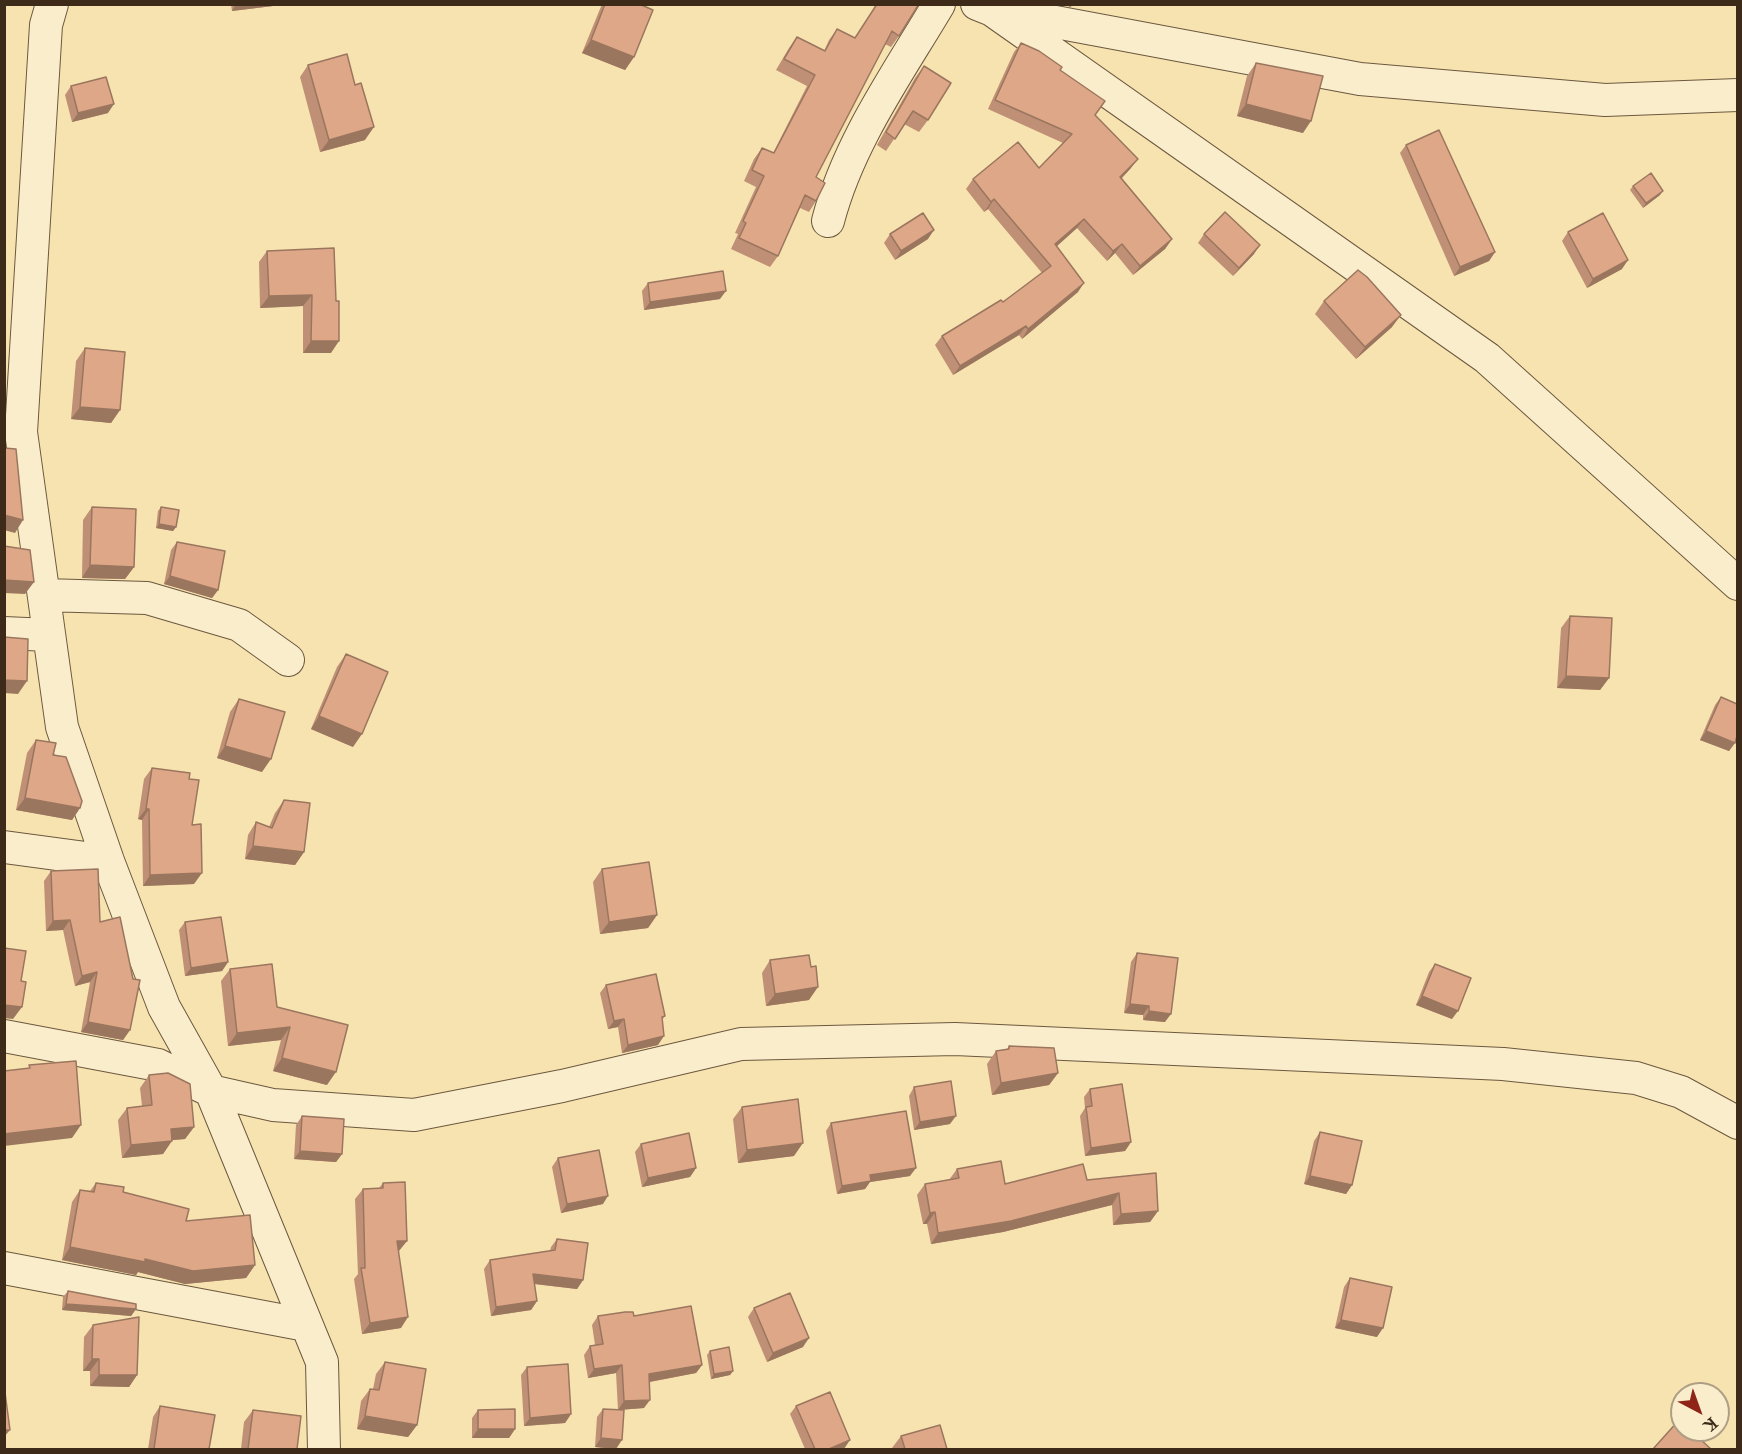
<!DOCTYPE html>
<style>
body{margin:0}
#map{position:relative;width:1742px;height:1454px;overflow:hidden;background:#f7e3b0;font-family:"IM FELL French Canon",serif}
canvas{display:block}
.frame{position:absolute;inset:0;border:6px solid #3d2a18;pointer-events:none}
.north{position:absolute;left:1670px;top:1382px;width:60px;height:60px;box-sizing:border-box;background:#faedcc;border:2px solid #ae9f84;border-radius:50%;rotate:139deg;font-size:16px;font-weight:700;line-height:24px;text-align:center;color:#3d2a18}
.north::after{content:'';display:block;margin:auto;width:21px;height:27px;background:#8f2418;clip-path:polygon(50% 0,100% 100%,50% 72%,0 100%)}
</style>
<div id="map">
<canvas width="1742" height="1454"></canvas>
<div class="frame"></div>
<div class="north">K</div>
</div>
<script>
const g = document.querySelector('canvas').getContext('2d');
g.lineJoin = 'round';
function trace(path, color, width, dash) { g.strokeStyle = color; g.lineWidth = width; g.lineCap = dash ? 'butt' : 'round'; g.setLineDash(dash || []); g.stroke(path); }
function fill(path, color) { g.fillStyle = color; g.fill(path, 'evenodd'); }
const minor = new Path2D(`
 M 52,4 L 46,25 L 21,432 L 62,727 L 108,861 L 164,1007 L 211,1091 L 322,1362 L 324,1450
 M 977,4 L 992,10 L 1487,358 L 1738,584
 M 1002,12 L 1360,79 L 1605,100 L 1738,95
 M 828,221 C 848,143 898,73 939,4
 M 44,595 L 147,598 L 239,625 L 288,660
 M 4,633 L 49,635
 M 4,847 L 108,861
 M 4,1036 L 158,1065 L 211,1091 L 273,1105 L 414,1115 L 562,1086 L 741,1044 L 955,1039 L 1503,1064 L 1636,1078 L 1681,1092 L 1738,1123
 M 4,1268 L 306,1325`);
trace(minor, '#6c583e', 34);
trace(minor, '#faedcc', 32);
fill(new Path2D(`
 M 231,4 L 274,4 L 273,6 L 232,11 Z
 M 602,4 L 639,4 L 634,57 L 625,70 L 582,53 Z
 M 877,4 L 899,36 L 891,47 L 885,44 L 816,177 L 816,201 L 809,212 L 800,208 L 778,256 L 770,267 L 731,249 L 738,234 L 735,233 L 756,187 L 744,181 L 754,159 L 762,148 L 773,153 L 807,86 L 776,70 L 789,48 L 797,37 L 824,51 L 829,40 L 837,29 L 855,38 Z
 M 1021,43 L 1060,70 L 1095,115 L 1131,168 L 1122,178 L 1172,239 L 1165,249 L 1133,275 L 1115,253 L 1107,261 L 1077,228 L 1056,247 L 1078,292 L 1022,339 L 1019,335 L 953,375 L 935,345 L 942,336 L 1003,302 L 1042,273 L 988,209 L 984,212 L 966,189 L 973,179 L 1039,168 L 1063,143 L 988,109 L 1014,52 Z
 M 1256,63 L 1303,133 L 1237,116 L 1247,76 Z
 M 308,65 L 355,85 L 365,140 L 320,152 L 300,77 Z
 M 924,66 L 928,120 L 919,132 L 904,124 L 886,151 L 877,145 L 915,78 Z
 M 71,86 L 108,113 L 72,122 L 65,95 Z
 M 1406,145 L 1495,252 L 1489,261 L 1454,276 L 1400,153 Z
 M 1633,186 L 1660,195 L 1643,208 L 1630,190 Z
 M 1568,232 L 1622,269 L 1587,288 L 1562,241 Z
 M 890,234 L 928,239 L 895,260 L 884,243 Z
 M 1204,234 L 1254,254 L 1233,276 L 1198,243 Z
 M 334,248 L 331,353 L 303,353 L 303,306 L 260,308 L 259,262 L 267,251 Z
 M 648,283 L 720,299 L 644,310 L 642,291 Z
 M 1324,301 L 1392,327 L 1356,359 L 1315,314 Z
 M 85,348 L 120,410 L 111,423 L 71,419 L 76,361 Z
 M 92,507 L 134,567 L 125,579 L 82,578 L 83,520 Z
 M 161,507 L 176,527 L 173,531 L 156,528 L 158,511 Z
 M 177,542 L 218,590 L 212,598 L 164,584 L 171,550 Z
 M 1570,616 L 1609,678 L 1600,690 L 1557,688 L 1561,628 Z
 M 346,654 L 353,747 L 311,729 L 337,667 Z
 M 1721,697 L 1737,704 L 1737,742 L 1736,741 L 1729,751 L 1700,740 L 1715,705 Z
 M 239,699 L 262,772 L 217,758 L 230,712 Z
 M 36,740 L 53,755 L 80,808 L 72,820 L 16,810 L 27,753 Z
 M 152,768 L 189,779 L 192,825 L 194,884 L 143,886 L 142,820 L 138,819 L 144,779 Z
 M 284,800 L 304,852 L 295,865 L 245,859 L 248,835 L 256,822 L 269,827 L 275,813 Z
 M 602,869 L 657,915 L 648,928 L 600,934 L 593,882 Z
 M 51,871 L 100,922 L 130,1030 L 123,1040 L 81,1032 L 90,982 L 75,986 L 63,930 L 46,931 L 44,881 Z
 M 185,922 L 228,962 L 222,971 L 185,976 L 179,930 Z
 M 1137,953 L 1165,1022 L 1143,1020 L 1143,1015 L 1124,1013 L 1131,962 Z
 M 770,960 L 811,967 L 809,1000 L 766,1006 L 762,973 Z
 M 1435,964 L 1452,1019 L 1416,1005 L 1429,972 Z
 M 230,969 L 277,1007 L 327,1085 L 273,1071 L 281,1040 L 228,1046 L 221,981 Z
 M 606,985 L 665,1016 L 662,1020 L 658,1045 L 622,1053 L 618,1027 L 608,1029 L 600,993 Z
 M 1009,1046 L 1058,1073 L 1049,1085 L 992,1095 L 987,1064 L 996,1051 L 1007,1049 Z
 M 149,1075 L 194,1127 L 185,1139 L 172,1140 L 163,1154 L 122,1158 L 118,1120 L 127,1108 L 142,1106 L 140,1088 Z
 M 914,1087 L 950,1124 L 914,1130 L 909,1096 Z
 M 1090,1089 L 1131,1142 L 1125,1151 L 1085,1156 L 1080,1116 L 1085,1108 L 1084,1097 Z
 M 742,1107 L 794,1156 L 738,1163 L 733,1119 Z
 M 302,1116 L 342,1154 L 336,1162 L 294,1159 L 296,1125 Z
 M 831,1123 L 910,1176 L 870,1182 L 865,1189 L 837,1194 L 826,1131 Z
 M 1320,1132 L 1352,1185 L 1346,1194 L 1304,1184 L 1314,1141 Z
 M 641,1144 L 696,1168 L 690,1177 L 642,1187 L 635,1152 Z
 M 558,1158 L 603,1204 L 561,1213 L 552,1167 Z
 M 957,1169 L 1005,1184 L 1087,1180 L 1158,1211 L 1150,1222 L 1113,1225 L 1112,1205 L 1003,1232 L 931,1244 L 927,1224 L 923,1224 L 917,1195 L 925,1184 L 949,1180 Z
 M 96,1183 L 123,1192 L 186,1221 L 255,1265 L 246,1278 L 185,1284 L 138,1272 L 136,1275 L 62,1260 L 72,1202 L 80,1190 L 90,1191 Z
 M 383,1183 L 407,1241 L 398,1251 L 401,1328 L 362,1334 L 354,1279 L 358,1274 L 355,1199 L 363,1189 L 379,1188 Z
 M 557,1239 L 583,1280 L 577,1289 L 534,1284 L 537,1301 L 531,1310 L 491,1316 L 484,1269 L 490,1260 L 550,1251 L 551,1247 Z
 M 1350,1278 L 1377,1337 L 1335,1328 L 1344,1287 Z
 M 68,1291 L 136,1309 L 131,1316 L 62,1310 L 63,1297 Z
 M 754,1308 L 803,1347 L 767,1362 L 748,1317 Z
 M 598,1316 L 634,1316 L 702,1365 L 696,1373 L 650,1382 L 644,1408 L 618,1410 L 616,1449 L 595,1447 L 597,1417 L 603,1409 L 618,1410 L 616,1373 L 588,1378 L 584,1355 L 590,1346 L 595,1345 L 592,1325 Z
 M 93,1325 L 137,1375 L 129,1387 L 90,1386 L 90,1371 L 83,1371 L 84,1337 Z
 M 710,1351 L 733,1371 L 730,1375 L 711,1379 L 707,1355 Z
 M 385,1362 L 417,1425 L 408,1437 L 357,1429 L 361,1401 L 370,1389 L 373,1389 L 376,1374 Z
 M 527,1367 L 571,1414 L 565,1423 L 524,1426 L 521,1375 Z
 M 160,1406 L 209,1449 L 148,1449 L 153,1417 Z
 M 796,1406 L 844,1449 L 805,1449 L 790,1414 Z
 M 253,1410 L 297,1449 L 241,1449 L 244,1422 Z
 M 478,1410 L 515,1429 L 509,1438 L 472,1438 L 472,1418 Z
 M 901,1436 L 947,1449 L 892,1449 L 892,1448 Z`), '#bf9075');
fill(new Path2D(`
 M 236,4 L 274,4 L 273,6 L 232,11 Z
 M 1060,4 L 1072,4 L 1071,7 Z
 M 591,40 L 634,57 L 625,70 L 582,53 Z
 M 114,104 L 108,113 L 72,122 L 78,113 Z
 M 1246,104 L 1311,121 L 1303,133 L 1237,116 Z
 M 374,127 L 365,140 L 320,152 L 329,140 Z
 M 1138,159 L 1131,168 L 1114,186 L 1120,177 Z
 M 1663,191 L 1660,195 L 1643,208 L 1646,203 Z
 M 994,199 L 988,209 L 984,212 L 991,202 Z
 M 1084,219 L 1077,228 L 1048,254 L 1055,244 Z
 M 934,230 L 928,239 L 895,260 L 901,251 Z
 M 1172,239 L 1165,249 L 1133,275 L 1140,266 Z
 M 1122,244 L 1115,253 L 1107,261 L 1113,251 Z
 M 1260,245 L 1254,254 L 1233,276 L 1239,268 Z
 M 1495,252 L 1489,261 L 1454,276 L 1460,267 Z
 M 1628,260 L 1622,269 L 1587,288 L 1593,279 Z
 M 1084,283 L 1078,292 L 1022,339 L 1028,329 Z
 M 726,291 L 720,299 L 644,310 L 650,302 Z
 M 312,295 L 303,306 L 260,308 L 269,296 Z
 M 1401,315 L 1392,327 L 1356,359 L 1365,347 Z
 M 1026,326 L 1019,335 L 953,375 L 960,366 Z
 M 311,341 L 339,341 L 331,353 L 303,353 Z
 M 80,407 L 120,410 L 111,423 L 71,419 Z
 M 4,515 L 23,520 L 15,533 L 4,530 Z
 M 159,524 L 176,527 L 173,531 L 156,528 Z
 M 90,565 L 134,567 L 125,579 L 82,578 Z
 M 170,576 L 218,590 L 212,598 L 164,584 Z
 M 4,580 L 34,582 L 25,594 L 4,593 Z
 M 1566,676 L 1609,678 L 1600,690 L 1557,688 Z
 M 4,680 L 27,681 L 18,694 L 4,693 Z
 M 319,716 L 362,734 L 353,747 L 311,729 Z
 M 1706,731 L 1735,743 L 1729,751 L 1700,740 Z
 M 225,746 L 271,759 L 262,772 L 217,758 Z
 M 25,798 L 80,808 L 72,820 L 16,810 Z
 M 146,809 L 149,809 L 142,820 L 138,819 Z
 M 253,846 L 304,852 L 295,865 L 245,859 Z
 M 202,873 L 194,884 L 143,886 L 150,875 Z
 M 657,915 L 648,928 L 600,934 L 609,922 Z
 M 70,920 L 63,930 L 46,931 L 53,921 Z
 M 228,962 L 222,971 L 185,976 L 191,968 Z
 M 97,972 L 90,982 L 75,986 L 82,976 Z
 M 818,987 L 809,1000 L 766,1006 L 775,994 Z
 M 1422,996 L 1458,1011 L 1452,1019 L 1416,1005 Z
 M 1130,1004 L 1149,1006 L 1143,1015 L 1124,1013 Z
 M 4,1005 L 22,1007 L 13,1019 L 4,1018 Z
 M 1149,1011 L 1171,1014 L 1165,1022 L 1143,1020 Z
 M 624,1019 L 618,1027 L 608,1029 L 614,1021 Z
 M 88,1022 L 130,1030 L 123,1040 L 81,1032 Z
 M 290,1027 L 281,1040 L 228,1046 L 237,1033 Z
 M 664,1036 L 658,1045 L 622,1053 L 628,1045 Z
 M 282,1058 L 336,1072 L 327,1085 L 273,1071 Z
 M 1058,1073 L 1049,1085 L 992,1095 L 1001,1083 Z
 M 956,1116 L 950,1124 L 914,1130 L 920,1122 Z
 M 81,1125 L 72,1138 L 4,1146 L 4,1134 Z
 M 194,1127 L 185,1139 L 162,1141 L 171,1129 Z
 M 172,1141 L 163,1154 L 122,1158 L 131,1145 Z
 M 1131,1142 L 1125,1151 L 1085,1156 L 1091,1148 Z
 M 803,1143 L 794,1156 L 738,1163 L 747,1150 Z
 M 300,1151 L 342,1154 L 336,1162 L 294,1159 Z
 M 696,1168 L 690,1177 L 642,1187 L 648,1178 Z
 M 916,1168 L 910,1176 L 870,1182 L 865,1189 L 837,1194 L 842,1186 L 870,1175 Z
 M 1310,1176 L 1352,1185 L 1346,1194 L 1304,1184 Z
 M 1119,1193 L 1112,1205 L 1003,1232 L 931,1244 L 938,1233 Z
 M 608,1196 L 603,1204 L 561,1213 L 567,1204 Z
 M 1158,1211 L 1150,1222 L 1113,1225 L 1121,1214 Z
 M 935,1212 L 927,1224 L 923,1224 L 930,1213 Z
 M 397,1241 L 407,1241 L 399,1251 L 389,1252 Z
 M 70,1247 L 145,1259 L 255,1265 L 246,1278 L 185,1284 L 138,1272 L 136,1275 L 62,1260 Z
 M 533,1274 L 583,1280 L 577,1289 L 527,1283 Z
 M 537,1301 L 531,1310 L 491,1316 L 496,1307 Z
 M 66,1304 L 136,1309 L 131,1316 L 62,1310 Z
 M 408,1317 L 401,1328 L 362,1334 L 370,1323 Z
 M 1341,1320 L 1383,1328 L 1377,1337 L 1335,1328 Z
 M 809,1338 L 803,1347 L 767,1362 L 773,1353 Z
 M 92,1359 L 99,1359 L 90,1371 L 83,1371 Z
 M 622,1365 L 616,1373 L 588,1378 L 594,1369 Z
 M 702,1365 L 696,1373 L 643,1383 L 649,1374 Z
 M 733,1371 L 730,1375 L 711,1379 L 714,1374 Z
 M 99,1375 L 137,1375 L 129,1387 L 90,1386 Z
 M 650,1400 L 644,1408 L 618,1410 L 624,1401 Z
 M 571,1414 L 565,1423 L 524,1426 L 530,1418 Z
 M 365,1416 L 417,1425 L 408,1437 L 357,1429 Z
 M 478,1429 L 515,1429 L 509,1438 L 472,1438 Z
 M 4,1430 L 10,1430 L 4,1437 Z
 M 601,1438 L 622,1440 L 616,1449 L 595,1447 Z
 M 850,1440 L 844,1449 L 829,1449 Z`), '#9b765f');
const building = new Path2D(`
 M 605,4 L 639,4 L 653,10 L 634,57 L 591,40 Z
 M 877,4 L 919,4 L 899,36 L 892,31 L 816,177 L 825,183 L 816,201 L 805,195 L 778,256 L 739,238 L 746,223 L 743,221 L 764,176 L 752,170 L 762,148 L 774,153 L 815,75 L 784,59 L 797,37 L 825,51 L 837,29 L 855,38 Z
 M 1021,43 L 1039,51 L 1062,67 L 1060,70 L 1105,101 L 1095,115 L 1138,159 L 1120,177 L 1172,239 L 1140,266 L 1122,244 L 1113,251 L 1084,219 L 1055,244 L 1084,283 L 1028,329 L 1026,326 L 960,366 L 942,336 L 1001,300 L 1003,302 L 1051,266 L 994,199 L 991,202 L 973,179 L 1018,142 L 1039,168 L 1072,134 L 995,100 Z
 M 347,54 L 355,85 L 361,83 L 374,127 L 329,140 L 308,65 Z
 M 1256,63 L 1323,76 L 1311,121 L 1246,104 Z
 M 924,66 L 951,83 L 928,120 L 913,111 L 895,139 L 886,132 Z
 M 106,77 L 114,104 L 78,113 L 71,86 Z
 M 1439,130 L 1495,252 L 1460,267 L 1406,145 Z
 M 1651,173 L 1663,191 L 1646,203 L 1633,186 Z
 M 1225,212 L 1260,245 L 1239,268 L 1204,234 Z
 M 923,213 L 934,230 L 901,251 L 890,234 Z
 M 1603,213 L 1628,260 L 1593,279 L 1568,232 Z
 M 334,248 L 336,301 L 339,301 L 339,341 L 311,341 L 312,295 L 269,296 L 267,251 Z
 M 1358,270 L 1367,277 L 1401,315 L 1365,347 L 1324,301 Z
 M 723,271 L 726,291 L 650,302 L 648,283 Z
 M 85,348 L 125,352 L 120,410 L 80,407 Z
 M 4,448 L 16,449 L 23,520 L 4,515 Z
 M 92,507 L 136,509 L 134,567 L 90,565 Z
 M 161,507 L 179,510 L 176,527 L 159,524 Z
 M 177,542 L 225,551 L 218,590 L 170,576 Z
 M 4,546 L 30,550 L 34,582 L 4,580 Z
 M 1570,616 L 1612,618 L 1609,678 L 1566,676 Z
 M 4,637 L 28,639 L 27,681 L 4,680 Z
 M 346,654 L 388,672 L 362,734 L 319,716 Z
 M 1721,697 L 1737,704 L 1737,736 L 1735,743 L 1706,731 Z
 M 239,699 L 285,712 L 271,759 L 225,746 Z
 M 36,740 L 56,743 L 53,755 L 66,757 L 82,801 L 80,808 L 25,798 Z
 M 152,768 L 190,773 L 189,779 L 199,780 L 192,825 L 201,824 L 202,873 L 150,875 L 149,809 L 146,809 Z
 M 284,800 L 310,803 L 304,852 L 253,846 L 256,822 L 272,828 Z
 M 649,862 L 657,915 L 609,922 L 602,869 Z
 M 98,869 L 100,922 L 120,917 L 133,979 L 140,980 L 130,1030 L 88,1022 L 97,972 L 82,976 L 70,920 L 53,921 L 51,871 Z
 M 221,917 L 228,962 L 191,968 L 185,922 Z
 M 4,948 L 26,951 L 21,981 L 26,982 L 22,1007 L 4,1005 Z
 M 1137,953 L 1178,958 L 1171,1014 L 1149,1011 L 1149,1006 L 1130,1004 Z
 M 809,955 L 811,967 L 816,966 L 818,987 L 775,994 L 770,960 Z
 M 272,964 L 277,1007 L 348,1025 L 336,1072 L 282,1058 L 290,1027 L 237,1033 L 230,969 Z
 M 1435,964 L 1471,978 L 1458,1011 L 1422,996 Z
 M 656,974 L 665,1016 L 662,1017 L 664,1036 L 628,1045 L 624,1019 L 614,1021 L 606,985 Z
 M 1009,1046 L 1054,1048 L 1058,1073 L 1001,1083 L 996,1051 L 1009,1049 Z
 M 76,1061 L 81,1125 L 4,1134 L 4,1071 L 30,1068 L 29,1065 Z
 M 168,1073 L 190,1084 L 194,1127 L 171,1129 L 172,1141 L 131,1145 L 127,1108 L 152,1105 L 149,1075 Z
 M 951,1081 L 956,1116 L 920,1122 L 914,1087 Z
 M 1122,1084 L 1131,1142 L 1091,1148 L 1086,1107 L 1092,1106 L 1090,1089 Z
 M 798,1099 L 803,1143 L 747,1150 L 742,1107 Z
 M 906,1111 L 916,1168 L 870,1175 L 871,1181 L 842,1186 L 831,1123 Z
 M 302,1116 L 344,1119 L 342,1154 L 300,1151 Z
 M 1320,1132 L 1362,1141 L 1352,1185 L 1310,1176 Z
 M 689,1133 L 696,1168 L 648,1178 L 641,1144 Z
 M 599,1150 L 608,1196 L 567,1204 L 558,1158 Z
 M 1001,1161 L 1005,1184 L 1083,1164 L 1087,1180 L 1156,1173 L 1158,1211 L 1121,1214 L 1119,1193 L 1011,1221 L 938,1233 L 935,1212 L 930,1213 L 925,1184 L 959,1178 L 957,1169 Z
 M 405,1182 L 407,1241 L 397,1241 L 408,1317 L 370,1323 L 361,1268 L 365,1268 L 363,1189 L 383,1188 L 383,1183 Z
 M 96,1183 L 124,1187 L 123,1192 L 189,1209 L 186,1221 L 250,1215 L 255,1265 L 193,1271 L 145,1259 L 145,1262 L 70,1247 L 80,1190 L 94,1192 Z
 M 557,1239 L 588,1243 L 583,1280 L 533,1274 L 537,1301 L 496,1307 L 490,1260 L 555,1250 Z
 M 1350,1278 L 1392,1287 L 1383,1328 L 1341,1320 Z
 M 68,1291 L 136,1304 L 136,1309 L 66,1304 Z
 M 790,1293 L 809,1338 L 773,1353 L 754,1308 Z
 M 691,1306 L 702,1365 L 649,1374 L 650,1400 L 624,1401 L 622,1365 L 594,1369 L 590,1346 L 603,1344 L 598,1316 L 625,1312 L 633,1312 L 634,1316 Z
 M 139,1317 L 137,1375 L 99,1375 L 99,1359 L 92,1359 L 93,1325 Z
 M 729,1347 L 733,1371 L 714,1374 L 710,1351 Z
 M 385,1362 L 426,1369 L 417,1425 L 365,1416 L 370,1389 L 379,1390 Z
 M 568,1364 L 571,1414 L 530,1418 L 527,1367 Z
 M 4,1385 L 10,1430 L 4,1430 Z
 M 830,1392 L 850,1440 L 829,1449 L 815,1449 L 796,1406 Z
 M 160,1406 L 215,1415 L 209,1449 L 154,1449 Z
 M 515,1409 L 515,1429 L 478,1429 L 478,1410 Z
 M 603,1409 L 624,1410 L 622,1440 L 601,1438 Z
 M 253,1410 L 301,1416 L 297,1449 L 248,1449 Z
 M 1679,1420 L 1682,1423 L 1682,1430 L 1690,1430 L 1711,1449 L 1653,1449 Z
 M 940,1425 L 947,1449 L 905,1449 L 901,1436 Z`);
fill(building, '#dea888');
trace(building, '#9b765f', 1.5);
</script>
